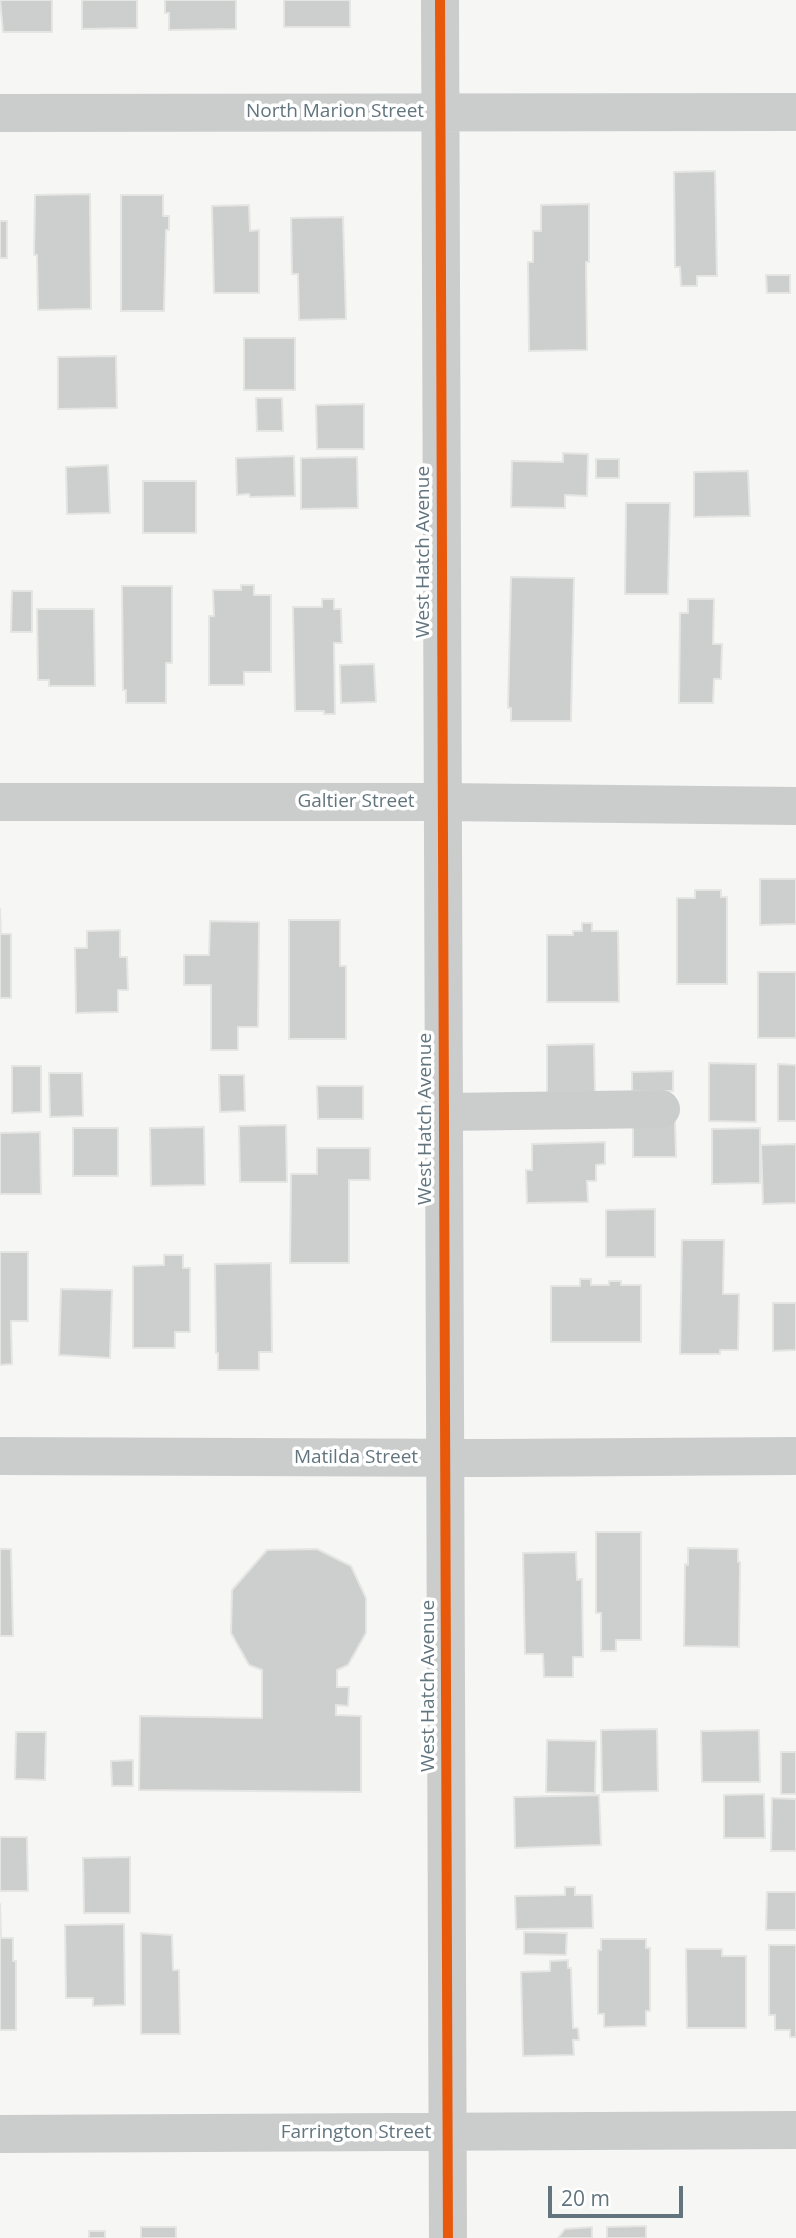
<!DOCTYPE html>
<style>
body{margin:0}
#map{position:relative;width:796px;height:2238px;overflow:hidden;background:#f6f6f5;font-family:"Open Sans",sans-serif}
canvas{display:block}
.scale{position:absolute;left:548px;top:2186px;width:135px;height:32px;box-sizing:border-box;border:4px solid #62757f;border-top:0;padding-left:9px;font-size:21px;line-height:24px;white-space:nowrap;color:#62757f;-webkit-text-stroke:5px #fff;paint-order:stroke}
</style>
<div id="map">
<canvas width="796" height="2238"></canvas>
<div class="scale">20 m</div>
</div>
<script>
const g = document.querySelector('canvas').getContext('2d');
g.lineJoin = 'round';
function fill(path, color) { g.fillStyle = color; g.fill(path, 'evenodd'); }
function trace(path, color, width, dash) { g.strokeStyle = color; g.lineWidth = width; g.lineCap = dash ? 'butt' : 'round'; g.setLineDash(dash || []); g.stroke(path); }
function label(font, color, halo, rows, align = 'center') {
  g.font = font + ' "Open Sans",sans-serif'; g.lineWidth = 7; g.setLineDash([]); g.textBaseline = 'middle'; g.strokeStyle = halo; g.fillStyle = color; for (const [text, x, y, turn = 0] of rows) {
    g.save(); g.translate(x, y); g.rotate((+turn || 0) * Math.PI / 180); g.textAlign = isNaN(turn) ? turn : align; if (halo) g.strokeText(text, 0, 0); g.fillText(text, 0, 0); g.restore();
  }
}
const building = new Path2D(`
 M 0,0 L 52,0 L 52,32 L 3,32 Z
 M 82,0 L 137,0 L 137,28 L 82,29 Z
 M 165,0 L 236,0 L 236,29 L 169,30 L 169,13 L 165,13 Z
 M 284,0 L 350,0 L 350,27 L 284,27 Z
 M 715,171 L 717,276 L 697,276 L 697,286 L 681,286 L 680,267 L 675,267 L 674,172 Z
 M 90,194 L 91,309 L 38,310 L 37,255 L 34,255 L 35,195 Z
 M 121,195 L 163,195 L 163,216 L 169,216 L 169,230 L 166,230 L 164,311 L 121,311 Z
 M 589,204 L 589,262 L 586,262 L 587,350 L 529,351 L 528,262 L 533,262 L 533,231 L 541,231 L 541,205 Z
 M 249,205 L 250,231 L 259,230 L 259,293 L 214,293 L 212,206 Z
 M 343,217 L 346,319 L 299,320 L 298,274 L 292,274 L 291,218 Z
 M 0,221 L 7,221 L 7,258 L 0,258 Z
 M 766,275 L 790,275 L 790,293 L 767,293 Z
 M 244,338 L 295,338 L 295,390 L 244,390 Z
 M 116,356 L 117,408 L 58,409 L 58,357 Z
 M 256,398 L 282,398 L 283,431 L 257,431 Z
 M 364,404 L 364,449 L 317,449 L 316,405 Z
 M 563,453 L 588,454 L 587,496 L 565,495 L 565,508 L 511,507 L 512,461 L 563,462 Z
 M 294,456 L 295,496 L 250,497 L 249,494 L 237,495 L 236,458 Z
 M 357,457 L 358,508 L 301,509 L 301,458 Z
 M 596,459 L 619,459 L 619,478 L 596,478 Z
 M 108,465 L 110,513 L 67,514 L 66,467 Z
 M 748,471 L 750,516 L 694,517 L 694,472 Z
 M 143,481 L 196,481 L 196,533 L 143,533 Z
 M 626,503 L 670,503 L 668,594 L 625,594 Z
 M 511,577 L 574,578 L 571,721 L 511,721 L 511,708 L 508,708 Z
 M 241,585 L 254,585 L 254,595 L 271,595 L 271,672 L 244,672 L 244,685 L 209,685 L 209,616 L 214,616 L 213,590 L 241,590 Z
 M 122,586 L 172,586 L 172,663 L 166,663 L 166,703 L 126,703 L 126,690 L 123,690 Z
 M 12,591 L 32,591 L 32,632 L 11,632 Z
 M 322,599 L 334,599 L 334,609 L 341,609 L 342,643 L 334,643 L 335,714 L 324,714 L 324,711 L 295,711 L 293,607 L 322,607 Z
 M 688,599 L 714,599 L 713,644 L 722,644 L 721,679 L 714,679 L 713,703 L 679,703 L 680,613 L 688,613 Z
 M 37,609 L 94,609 L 95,686 L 49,686 L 49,680 L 38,680 Z
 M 374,664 L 376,702 L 341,703 L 340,665 Z
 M 760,879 L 796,879 L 796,924 L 760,925 Z
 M 695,890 L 721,890 L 721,897 L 727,897 L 727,984 L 677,984 L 677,898 L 695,898 Z
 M 0,909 L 1,934 L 11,934 L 11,998 L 0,998 Z
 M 289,920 L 340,920 L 340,966 L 346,966 L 346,1039 L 289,1039 Z
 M 210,921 L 259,922 L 258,1027 L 238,1027 L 238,1050 L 211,1050 L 211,985 L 184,985 L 184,955 L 209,955 Z
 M 582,923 L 592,923 L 592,931 L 618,931 L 619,1002 L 547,1002 L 547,935 L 573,935 L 573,931 L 582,931 Z
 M 120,930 L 120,957 L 127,957 L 128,990 L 118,990 L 118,1012 L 76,1013 L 75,948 L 87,948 L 87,931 Z
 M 758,972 L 796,972 L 796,1038 L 758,1038 Z
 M 594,1044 L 595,1092 L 547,1093 L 547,1045 Z
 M 709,1063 L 756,1064 L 756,1122 L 709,1121 Z
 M 778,1064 L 796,1065 L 796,1121 L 778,1121 Z
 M 12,1066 L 41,1066 L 41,1112 L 12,1113 Z
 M 673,1071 L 673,1091 L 632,1091 L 632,1072 Z
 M 49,1073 L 82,1073 L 83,1116 L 50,1117 Z
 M 219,1075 L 244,1075 L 245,1111 L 220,1112 Z
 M 317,1086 L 363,1086 L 363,1119 L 318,1119 Z
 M 633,1122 L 675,1122 L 676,1157 L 633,1157 Z
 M 286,1125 L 287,1182 L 240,1182 L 239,1126 Z
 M 204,1127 L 205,1185 L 151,1186 L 150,1128 Z
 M 73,1128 L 118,1128 L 118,1176 L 73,1176 Z
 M 760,1128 L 760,1183 L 712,1184 L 712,1129 Z
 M 40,1132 L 41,1194 L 0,1194 L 0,1133 Z
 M 605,1142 L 605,1164 L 596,1165 L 596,1181 L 587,1181 L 588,1202 L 527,1203 L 526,1170 L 532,1170 L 532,1144 Z
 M 796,1144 L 796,1203 L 763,1204 L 761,1145 Z
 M 317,1148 L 370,1148 L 370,1180 L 349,1180 L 349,1263 L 290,1263 L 291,1174 L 317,1174 Z
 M 655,1209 L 655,1257 L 606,1257 L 606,1210 Z
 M 682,1240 L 724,1240 L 723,1294 L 739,1294 L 738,1350 L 720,1350 L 720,1354 L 680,1354 Z
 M 0,1252 L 28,1252 L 28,1321 L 11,1321 L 12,1364 L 0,1365 Z
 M 164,1255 L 183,1255 L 183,1268 L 190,1268 L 190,1332 L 175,1332 L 175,1348 L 133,1348 L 133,1266 L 164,1265 Z
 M 271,1263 L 272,1352 L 259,1352 L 259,1370 L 218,1370 L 218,1353 L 216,1353 L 215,1264 Z
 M 580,1279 L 591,1279 L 591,1285 L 609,1285 L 609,1281 L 621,1281 L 621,1285 L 641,1285 L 641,1342 L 551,1342 L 551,1286 L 580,1286 Z
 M 61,1289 L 112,1290 L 110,1358 L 59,1355 Z
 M 773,1303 L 796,1303 L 796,1350 L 773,1351 Z
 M 596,1532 L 641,1532 L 641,1640 L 616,1640 L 616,1651 L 601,1651 L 601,1613 L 596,1613 Z
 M 688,1548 L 738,1549 L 738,1562 L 740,1562 L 739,1647 L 684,1646 L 685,1564 L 688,1565 Z
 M 0,1549 L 11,1549 L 13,1636 L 0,1636 Z
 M 317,1549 L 351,1566 L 366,1598 L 366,1633 L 348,1665 L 337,1670 L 337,1687 L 349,1687 L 348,1706 L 336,1705 L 336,1715 L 361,1716 L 361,1792 L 139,1790 L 140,1716 L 262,1718 L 262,1670 L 249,1665 L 231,1633 L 232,1590 L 267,1550 Z
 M 576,1552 L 577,1580 L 582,1579 L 583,1657 L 573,1657 L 573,1677 L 544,1677 L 543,1654 L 525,1654 L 523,1553 Z
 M 657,1729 L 658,1791 L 602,1792 L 601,1730 Z
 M 759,1730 L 760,1782 L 702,1782 L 701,1731 Z
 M 16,1732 L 46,1732 L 45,1780 L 15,1779 Z
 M 547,1740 L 596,1741 L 595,1793 L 546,1792 Z
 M 781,1752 L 796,1752 L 796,1794 L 781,1794 Z
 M 133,1760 L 133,1786 L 112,1786 L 111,1761 Z
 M 764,1794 L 765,1838 L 724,1838 L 724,1795 Z
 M 599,1795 L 601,1845 L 515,1848 L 514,1797 Z
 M 772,1798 L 796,1799 L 796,1851 L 771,1851 Z
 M 0,1837 L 27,1837 L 28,1891 L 0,1891 Z
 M 130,1857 L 130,1913 L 84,1913 L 83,1858 Z
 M 565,1887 L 575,1887 L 575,1895 L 592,1895 L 593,1928 L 516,1929 L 515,1896 L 565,1895 Z
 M 767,1892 L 796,1892 L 796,1930 L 766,1930 Z
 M 0,1904 L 1,1938 L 13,1938 L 13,1961 L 16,1961 L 16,2030 L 0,2030 Z
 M 124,1924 L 125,2005 L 93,2006 L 93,1998 L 66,1998 L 65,1925 Z
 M 524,1932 L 567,1933 L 566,1955 L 524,1954 Z
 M 141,1933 L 172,1935 L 173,1970 L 179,1970 L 180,2034 L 141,2034 Z
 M 601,1939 L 646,1939 L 646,1948 L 650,1948 L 650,2011 L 646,2011 L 646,2026 L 604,2027 L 604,2014 L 598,2014 L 598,1950 L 601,1950 Z
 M 769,1945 L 796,1945 L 796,2037 L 790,2037 L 790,2030 L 775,2030 L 775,2015 L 769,2015 Z
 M 686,1949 L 722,1949 L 722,1956 L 746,1956 L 746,2028 L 687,2028 Z
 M 568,1960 L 568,1968 L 571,1968 L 573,2028 L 578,2028 L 579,2040 L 573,2040 L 574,2055 L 523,2056 L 521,1972 L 550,1971 L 550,1961 Z
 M 646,2226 L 646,2238 L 607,2238 L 607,2227 Z
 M 141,2227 L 176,2227 L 176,2238 L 141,2238 Z
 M 592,2227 L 592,2238 L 558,2238 L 565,2229 Z
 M 89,2231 L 105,2231 L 105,2238 L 89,2238 Z`);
fill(building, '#cdcfcf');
trace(building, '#e5e5e4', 2);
trace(new Path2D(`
 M 440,0 L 448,2238
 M 0,113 L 796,112
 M 0,802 L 442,802 L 796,806
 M 444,1112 L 661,1109
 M 0,1456 L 492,1458 L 796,1456
 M 0,2134 L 796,2130`), '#cbcccc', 38);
trace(new Path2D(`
 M 440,0 L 448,2238`), '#e8590c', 10);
label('19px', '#62757f', '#fff', [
 ["North Marion Street",335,112],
 ["West Hatch Avenue",424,552,-90],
 ["Galtier Street",356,802],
 ["West Hatch Avenue",426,1119,-90],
 ["Matilda Street",356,1458],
 ["West Hatch Avenue",429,1686,-90],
 ["Farrington Street",356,2133]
]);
</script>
